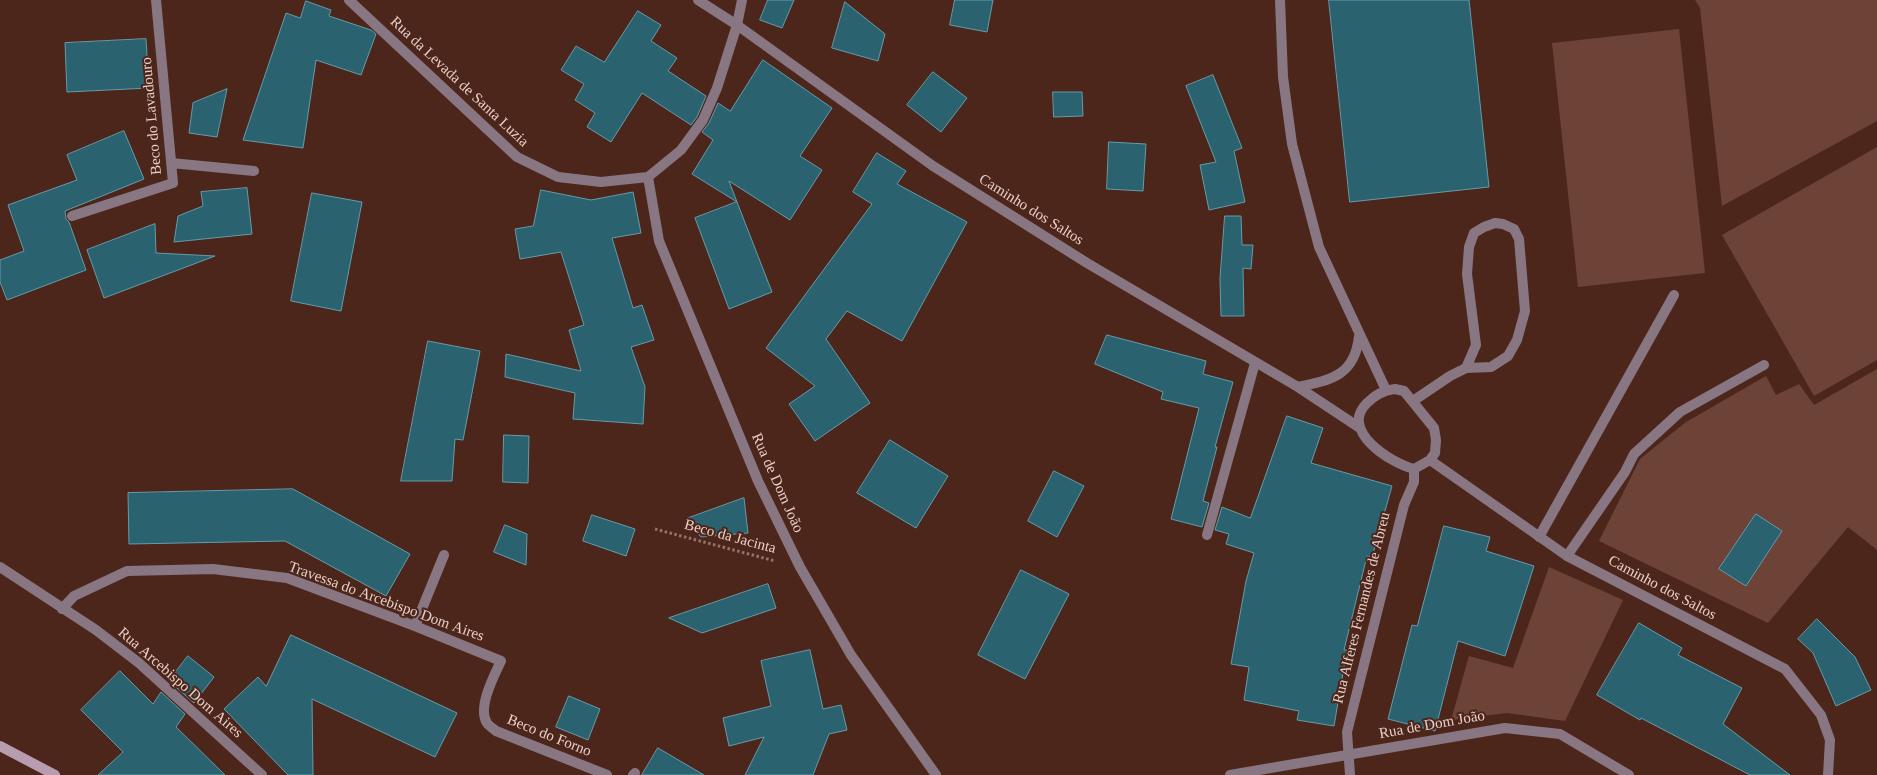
<!DOCTYPE html>
<meta charset="utf-8">
<style>
body{margin:0}
canvas{display:block;background:#4d261b}
</style>
<canvas width="1877" height="775"></canvas>
<script>
const g = document.querySelector('canvas').getContext('2d');
g.lineJoin = 'round';
function fill(path, color) { g.fillStyle = color; g.fill(path, 'evenodd'); }
function trace(path, color, width, dash) { g.strokeStyle = color; g.lineWidth = width; g.lineCap = dash ? 'butt' : 'round'; g.setLineDash(dash || []); g.stroke(path); }
function label(font, color, halo, rows, align = 'center') {
  g.font = font + ' Georgia,serif'; g.lineWidth = 4; g.setLineDash([]); g.textBaseline = 'middle'; g.strokeStyle = halo; g.fillStyle = color; for (const [text, x, y, turn = 0] of rows) {
    g.save(); g.translate(x, y); g.rotate((+turn || 0) * Math.PI / 180); g.textAlign = isNaN(turn) ? turn : align; if (halo) g.strokeText(text, 0, 0); g.fillText(text, 0, 0); g.restore();
  }
}
fill(new Path2D(`
 M 1695,0 L 1877,0 L 1877,121 L 1722,206 L 1700,8 Z
 M 1679,29 L 1705,273 L 1578,287 L 1552,43 Z
 M 1877,147 L 1877,360 L 1814,396 L 1722,235 Z
 M 1877,369 L 1877,550 L 1848,527 L 1768,623 L 1599,541 L 1640,459 L 1686,422 L 1766,376 L 1776,395 L 1799,384 L 1814,405 Z
 M 1549,567 L 1623,600 L 1565,721 L 1507,713 L 1451,720 L 1469,656 L 1513,668 Z`), '#6d4237');
const building = new Path2D(`
 M 768,0 L 794,0 L 782,28 L 760,20 Z
 M 955,0 L 993,0 L 987,32 L 950,25 Z
 M 1329,0 L 1469,0 L 1489,187 L 1350,202 Z
 M 306,1 L 331,10 L 329,16 L 371,30 L 376,34 L 361,75 L 316,60 L 303,148 L 243,140 L 286,13 L 300,18 Z
 M 845,2 L 885,34 L 878,61 L 832,48 Z
 M 638,11 L 661,25 L 651,41 L 677,58 L 668,71 L 706,96 L 697,117 L 691,125 L 642,93 L 611,142 L 587,127 L 595,113 L 575,100 L 584,84 L 561,70 L 576,46 L 604,62 Z
 M 146,39 L 149,88 L 67,92 L 65,43 Z
 M 763,60 L 832,108 L 800,156 L 822,170 L 790,220 L 729,181 L 737,202 L 692,174 L 713,140 L 702,132 L 709,123 L 718,103 L 730,111 Z
 M 933,72 L 967,98 L 941,132 L 907,105 Z
 M 1213,75 L 1242,148 L 1234,151 L 1245,202 L 1209,210 L 1200,165 L 1216,162 L 1186,86 Z
 M 227,89 L 217,137 L 189,133 L 193,103 Z
 M 1053,92 L 1082,92 L 1083,116 L 1054,117 Z
 M 124,131 L 144,179 L 65,211 L 66,219 L 69,222 L 86,270 L 7,300 L 0,282 L 0,260 L 24,251 L 8,205 L 77,180 L 67,155 Z
 M 1109,142 L 1146,144 L 1143,191 L 1107,189 Z
 M 877,153 L 906,171 L 897,184 L 967,222 L 902,341 L 847,311 L 826,339 L 870,403 L 815,441 L 789,404 L 815,386 L 766,348 L 872,204 L 853,192 Z
 M 247,188 L 252,234 L 174,242 L 178,216 L 203,206 L 201,192 Z
 M 541,190 L 591,200 L 633,192 L 641,233 L 612,238 L 633,308 L 642,305 L 654,340 L 631,347 L 645,387 L 643,424 L 573,419 L 575,393 L 505,377 L 506,354 L 581,371 L 569,330 L 584,325 L 561,252 L 520,259 L 515,229 L 533,226 Z
 M 312,193 L 362,202 L 341,311 L 291,301 Z
 M 737,202 L 772,292 L 729,309 L 695,218 Z
 M 1225,216 L 1241,216 L 1242,245 L 1253,245 L 1251,269 L 1243,268 L 1244,316 L 1221,316 L 1220,279 Z
 M 155,224 L 156,253 L 215,256 L 104,298 L 87,250 Z
 M 1107,335 L 1206,361 L 1203,374 L 1233,382 L 1215,447 L 1217,447 L 1203,501 L 1209,503 L 1202,527 L 1171,519 L 1199,408 L 1161,399 L 1163,392 L 1095,364 Z
 M 428,341 L 480,351 L 463,440 L 455,439 L 452,481 L 401,481 Z
 M 1287,416 L 1323,428 L 1311,463 L 1392,486 L 1372,557 L 1367,556 L 1344,650 L 1347,650 L 1334,726 L 1297,720 L 1299,711 L 1244,700 L 1249,667 L 1231,664 L 1246,581 L 1254,553 L 1226,544 L 1229,534 L 1215,530 L 1222,507 L 1250,518 Z
 M 504,435 L 529,436 L 528,483 L 503,482 Z
 M 890,440 L 948,476 L 916,528 L 857,493 Z
 M 1054,471 L 1084,486 L 1057,537 L 1028,521 Z
 M 293,489 L 410,554 L 386,596 L 285,541 L 129,544 L 128,493 Z
 M 744,498 L 748,533 L 701,537 L 686,519 Z
 M 1756,514 L 1782,531 L 1746,586 L 1719,569 Z
 M 592,515 L 635,529 L 626,556 L 583,541 Z
 M 505,525 L 527,534 L 526,565 L 494,552 Z
 M 1444,526 L 1490,537 L 1486,551 L 1534,566 L 1505,656 L 1458,641 L 1435,731 L 1388,719 L 1412,625 L 1417,626 Z
 M 1021,570 L 1069,594 L 1025,679 L 978,655 Z
 M 768,584 L 776,608 L 702,633 L 669,618 Z
 M 1817,619 L 1855,657 L 1871,690 L 1836,706 L 1813,653 L 1798,639 Z
 M 1639,623 L 1682,648 L 1678,655 L 1742,688 L 1723,724 L 1790,775 L 1750,775 L 1641,718 L 1640,720 L 1597,695 Z
 M 291,635 L 457,713 L 435,757 L 312,699 L 313,775 L 288,775 L 224,709 L 258,677 L 266,686 Z
 M 810,650 L 823,709 L 841,705 L 847,730 L 829,734 L 813,775 L 745,775 L 764,737 L 729,746 L 723,718 L 771,706 L 761,661 Z
 M 188,656 L 214,677 L 194,703 L 169,681 Z
 M 120,671 L 153,704 L 161,692 L 185,714 L 176,727 L 225,775 L 98,775 L 123,752 L 81,710 Z
 M 569,696 L 600,709 L 588,740 L 556,727 Z
 M 658,748 L 704,775 L 642,775 Z`);
fill(building, '#2b626f');
trace(building, '#649baa', 1);
trace(new Path2D(`
 M 655,529 L 775,561`), '#947369', 3, [2.5, 2.5]);
trace(new Path2D(`
 M 1413,401 L 1450,376 L 1466,368 L 1491,367 L 1508,356 L 1517,340 L 1525,311 L 1519,239 L 1514,229 L 1503,224 L 1495,223 L 1484,227 L 1474,233 L 1469,247 L 1467,274 L 1476,345 L 1466,368
 M 1207,535 L 1255,363
 M 1539,537 L 1674,295
 M 1567,556 L 1625,472 L 1634,454 L 1680,412 L 1764,365
 M 62,609 L 74,596 L 127,571 L 213,569 L 287,578 L 415,626 L 501,661 C 494,676 477,708 487,723 C 489,726 494,729 496,731 L 607,775
 M 415,626 L 444,555
 M 633,775 L 635,773`), '#887783', 10);
trace(new Path2D(`
 M 349,0 L 517,157 L 558,177 L 601,182 L 648,177 L 681,150 L 703,120 L 717,88 L 737,25 L 742,0
 M 698,0 L 737,25 L 933,166 L 1087,263 L 1298,387 L 1360,428
 M 1280,0 L 1283,77 L 1292,144 L 1319,247 L 1386,390
 M 171,163 L 254,171
 M 648,177 L 659,241 L 758,481 L 800,567 L 851,655 L 936,775
 M 72,216 L 173,183 L 156,0
 M 1298,387 C 1332,380 1355,375 1359,336
 M 1395,389 L 1404,391 L 1434,428 L 1436,440 L 1435,453 L 1430,460 L 1414,469 C 1390,463 1339,430 1367,403 C 1375,395 1384,390 1395,389 Z
 M 1430,460 L 1567,556 L 1785,669 L 1821,715 L 1830,740 L 1828,775
 M 0,567 L 96,630 L 139,663 L 262,775
 M 1230,775 L 1505,728 L 1560,734 L 1629,775
 M 1350,775 L 1347,732 L 1404,505 L 1414,482 L 1414,469`), '#887783', 10);
trace(new Path2D(`
 M 0,746 L 55,775`), '#b89db0', 10);
label('15px', '#e9cfc8', '#4d261b', [
 ["Rua da Levada de Santa Luzia",459,82,43],
 ["Beco do Lavadouro",152,116,-95],
 ["Caminho dos Saltos",1031,210,32],
 ["Rua de Dom João",777,483,66],
 ["Beco da Jacinta",730,537,15],
 ["Caminho dos Saltos",1662,588,28],
 ["Travessa do Arcebispo Dom Aires",386,602,20],
 ["Rua Alferes Fernandes de Abreu",1362,608,-76],
 ["Rua Arcebispo Dom Aires",180,683,41],
 ["Rua de Dom João",1432,725,-10],
 ["Beco do Forno",549,736,22]
]);
</script>
